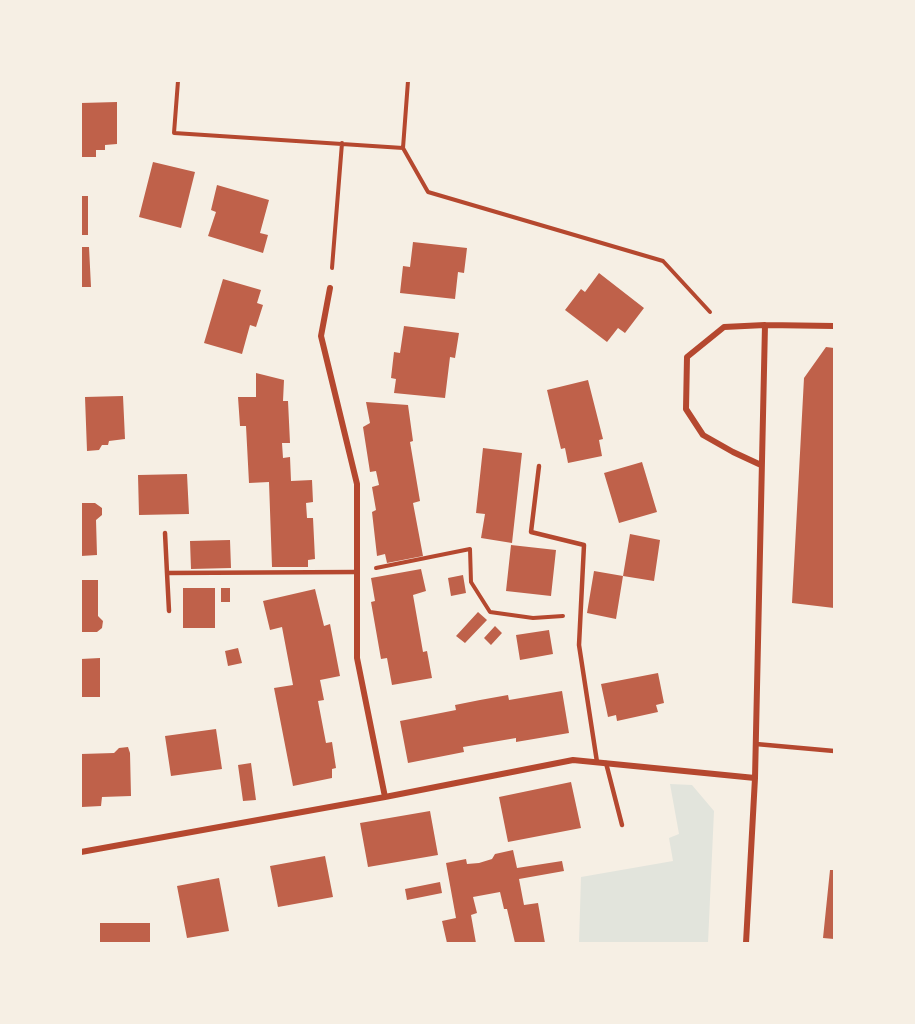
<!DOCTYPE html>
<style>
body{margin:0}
#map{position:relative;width:915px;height:1024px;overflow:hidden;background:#f6efe4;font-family:"Space Grotesk",sans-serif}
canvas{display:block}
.frame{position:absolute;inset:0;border:82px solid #f6efe4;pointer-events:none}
</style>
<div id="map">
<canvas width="915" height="1024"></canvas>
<div class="frame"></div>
</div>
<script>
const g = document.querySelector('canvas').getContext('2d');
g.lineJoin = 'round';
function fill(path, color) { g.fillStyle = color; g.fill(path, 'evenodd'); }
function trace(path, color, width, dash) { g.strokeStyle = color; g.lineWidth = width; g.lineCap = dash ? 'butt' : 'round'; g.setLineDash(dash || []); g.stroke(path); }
fill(new Path2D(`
 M 670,784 L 692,785 L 714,811 L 708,943 L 579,943 L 581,877 L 673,861 L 669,838 L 679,834 Z`), '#e2e4dc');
fill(new Path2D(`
 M 117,102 L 117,144 L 105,145 L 105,150 L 96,150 L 96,157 L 81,157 L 81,103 Z
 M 153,162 L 195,172 L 181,228 L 139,217 Z
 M 217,185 L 269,200 L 260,233 L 268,235 L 263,253 L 208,236 L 216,212 L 211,210 Z
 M 81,196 L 88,196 L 88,235 L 81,235 Z
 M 413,242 L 467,248 L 464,273 L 458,272 L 455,299 L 400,293 L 403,266 L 410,267 Z
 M 81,247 L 89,247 L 91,287 L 81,287 Z
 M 599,273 L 644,308 L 625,333 L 618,328 L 607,342 L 565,310 L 581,289 L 585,292 Z
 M 223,279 L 261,290 L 257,303 L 263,305 L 256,327 L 250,325 L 242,354 L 204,343 Z
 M 404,326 L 459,333 L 455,358 L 450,357 L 445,398 L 394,393 L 396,379 L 391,378 L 394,352 L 400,353 Z
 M 826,347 L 834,348 L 834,608 L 792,603 L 804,378 Z
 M 256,373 L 284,380 L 283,401 L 288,401 L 290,443 L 282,443 L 283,458 L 290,457 L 291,481 L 312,480 L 313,502 L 306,503 L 307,518 L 313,518 L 315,559 L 308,560 L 308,567 L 272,567 L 269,482 L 249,483 L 246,426 L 240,426 L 238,397 L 256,397 Z
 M 588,380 L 603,439 L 599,440 L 602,456 L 568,463 L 565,448 L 561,449 L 547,390 Z
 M 123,396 L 125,439 L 109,441 L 108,445 L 102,445 L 99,450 L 87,451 L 85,397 Z
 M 366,402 L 408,405 L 413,441 L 410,442 L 420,501 L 413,503 L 423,556 L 387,563 L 385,554 L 377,556 L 372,512 L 376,510 L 372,487 L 379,485 L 376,471 L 370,472 L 363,427 L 370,423 Z
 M 483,448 L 522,453 L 512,543 L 481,538 L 485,514 L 476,513 Z
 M 642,462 L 657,512 L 619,523 L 604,473 Z
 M 187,474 L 189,514 L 139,515 L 138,475 Z
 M 81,503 L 95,503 L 102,508 L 102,515 L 96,520 L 97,555 L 81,556 Z
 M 630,534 L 660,540 L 654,581 L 623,576 Z
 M 230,540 L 231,568 L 191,569 L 190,541 Z
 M 511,545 L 556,550 L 551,596 L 506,591 Z
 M 421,569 L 426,591 L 413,595 L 423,652 L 427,651 L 432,678 L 392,685 L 387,658 L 381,659 L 371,602 L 375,601 L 371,578 Z
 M 594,571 L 623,576 L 616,619 L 587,613 Z
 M 463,575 L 466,593 L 451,596 L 448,578 Z
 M 81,580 L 98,580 L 98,616 L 103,621 L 102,628 L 97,632 L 81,632 Z
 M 183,588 L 215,588 L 215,628 L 183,628 Z
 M 221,588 L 230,588 L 230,602 L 221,602 Z
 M 315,589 L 324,626 L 330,624 L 340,676 L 320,680 L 324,700 L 318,701 L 326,743 L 332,742 L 336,768 L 332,769 L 332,778 L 293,786 L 274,688 L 293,685 L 282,627 L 270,630 L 263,601 Z
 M 478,612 L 487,620 L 465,643 L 456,636 Z
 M 495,626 L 502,633 L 491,645 L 484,638 Z
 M 549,630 L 553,654 L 520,660 L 516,635 Z
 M 238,648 L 242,663 L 228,666 L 225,651 Z
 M 100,658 L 100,697 L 81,697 L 81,659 Z
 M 658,673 L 664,703 L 656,705 L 658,712 L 617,721 L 616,715 L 608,717 L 601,684 Z
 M 562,691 L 569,733 L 516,742 L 516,738 L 463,747 L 464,752 L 408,763 L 400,721 L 456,710 L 455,705 L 480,700 L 508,695 L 509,700 Z
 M 216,729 L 222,769 L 171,776 L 165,736 Z
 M 128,747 L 130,753 L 131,796 L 102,797 L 101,806 L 82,807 L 81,754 L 114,753 L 119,748 Z
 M 251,763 L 256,800 L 243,801 L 238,765 Z
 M 571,782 L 581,828 L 508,842 L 499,797 Z
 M 430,811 L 438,855 L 368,867 L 360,823 Z
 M 513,850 L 517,868 L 562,861 L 564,871 L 519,879 L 524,905 L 538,903 L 545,943 L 515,943 L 507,909 L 504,909 L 500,892 L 473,897 L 477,913 L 471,915 L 476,943 L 447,943 L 442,921 L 456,918 L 446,863 L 466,859 L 467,864 L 479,863 L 492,859 L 495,854 Z
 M 325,856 L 333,897 L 278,907 L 270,866 Z
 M 830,870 L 834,870 L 834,939 L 823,938 Z
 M 219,878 L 229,931 L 187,938 L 177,886 Z
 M 440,882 L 442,893 L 407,900 L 405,889 Z
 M 100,923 L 150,923 L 150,943 L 100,943 Z`), '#bf614a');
trace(new Path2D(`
 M 178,81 L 174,133 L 403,148 L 408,81
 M 403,148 L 428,192 L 663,261 L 710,312
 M 332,268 L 342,143
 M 376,568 L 470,549 L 471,582 L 490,612 L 533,618 L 563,616`), '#b5482f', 4);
trace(new Path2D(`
 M 539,466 L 531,532 L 584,545 L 579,645 L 597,762
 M 165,533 L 167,573 L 357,572
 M 167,573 L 169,611
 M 756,744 L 834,751
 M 606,763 L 622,825`), '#b5482f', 4.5);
trace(new Path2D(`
 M 330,288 L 321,336 L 357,484 L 357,658 L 385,797
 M 761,465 L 733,452 L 703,435 L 686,409 L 687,357 L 724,327 L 765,325 L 834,326
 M 81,852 L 385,797 L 573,760 L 755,778
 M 746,943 L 755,778 L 765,325`), '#b5482f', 6);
</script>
